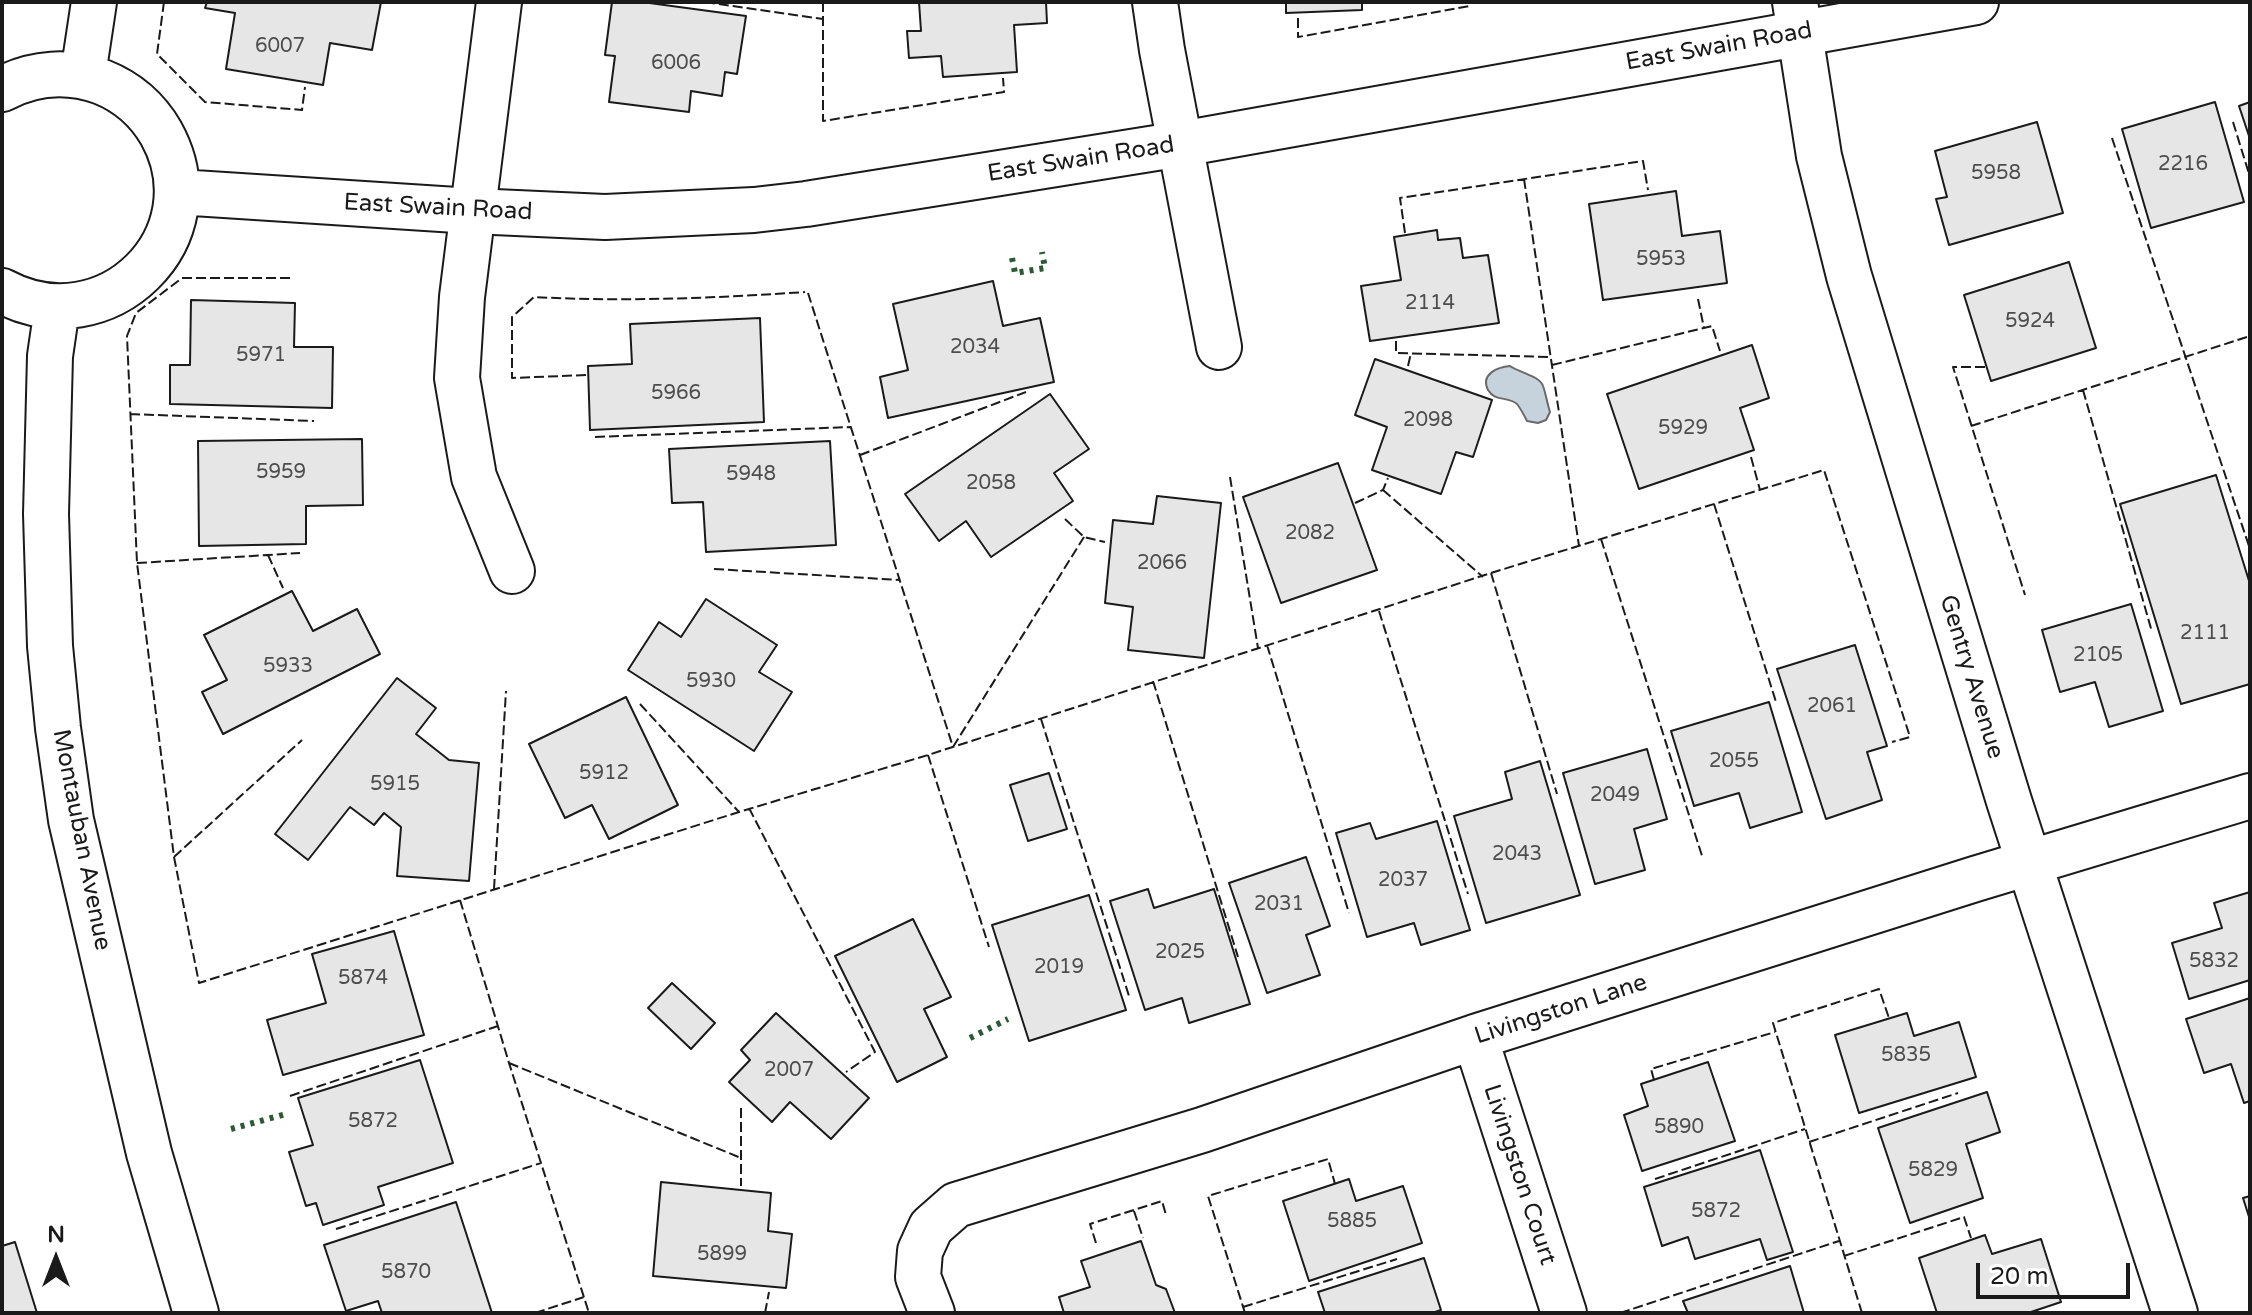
<!DOCTYPE html>
<style>
body{margin:0}
#map{position:relative;width:2252px;height:1315px;overflow:hidden;background:#fff;font-family:"Varela Round",sans-serif}
canvas{display:block}
.frame{position:absolute;inset:0;border:4px solid #1a1a1a;pointer-events:none}
.north{position:absolute;left:16px;top:1219px;width:80px;height:80px;-webkit-text-stroke:6px #fff;paint-order:stroke;rotate:0deg;font-size:22px;font-weight:700;line-height:32px;text-align:center;color:#1a1a1a}
.north::after{content:'';display:block;margin:auto;width:28px;height:36px;background:#1a1a1a;clip-path:polygon(50% 0,100% 100%,50% 72%,0 100%)}
.scale{position:absolute;left:1976px;top:1263px;width:154px;height:36px;box-sizing:border-box;border:4px solid #1a1a1a;border-top:0;padding-left:10px;font-size:24px;line-height:28px;white-space:nowrap;color:#1a1a1a;-webkit-text-stroke:6px #fff;paint-order:stroke}
</style>
<div id="map">
<canvas width="2252" height="1315"></canvas>
<div class="frame"></div>
<div class="north">N</div>
<div class="scale">20 m</div>
</div>
<script>
const g = document.querySelector('canvas').getContext('2d');
g.lineJoin = 'round';
function fill(path, color) { g.fillStyle = color; g.fill(path, 'evenodd'); }
function trace(path, color, width, dash) { g.strokeStyle = color; g.lineWidth = width; g.lineCap = dash ? 'butt' : 'round'; g.setLineDash(dash || []); g.stroke(path); }
function label(font, color, halo, rows, align = 'center') {
  g.font = font + ' "Varela Round",sans-serif'; g.lineWidth = 6; g.setLineDash([]); g.textBaseline = 'middle'; g.strokeStyle = halo; g.fillStyle = color; for (const [text, x, y, turn = 0] of rows) {
    g.save(); g.translate(x, y); g.rotate((+turn || 0) * Math.PI / 180); g.textAlign = isNaN(turn) ? turn : align; if (halo) g.strokeText(text, 0, 0); g.fillText(text, 0, 0); g.restore();
  }
}
const water = new Path2D(`
 M 1510,366 C 1520,373 1540,376 1543,386 C 1546,394 1547,403 1550,412 L 1546,420 L 1538,423 L 1527,421 C 1524,415 1521,409 1517,404 C 1508,396 1495,402 1488,390 C 1480,374 1498,367 1510,366 Z`);
fill(water, '#c6d2dc');
trace(water, '#6a6a6a', 2);
const building = new Path2D(`
 M 207,2 L 381,2 L 372,50 L 330,43 L 323,85 L 226,69 L 235,13 L 205,8 Z
 M 612,2 L 642,2 L 746,16 L 737,74 L 725,72 L 722,96 L 691,91 L 689,112 L 609,102 L 615,56 L 605,55 Z
 M 919,2 L 1046,2 L 1047,23 L 1014,25 L 1017,72 L 943,77 L 941,56 L 909,58 L 907,31 L 921,31 Z
 M 1286,2 L 1362,2 L 1362,10 L 1286,13 Z
 M 2215,102 L 2244,202 L 2151,228 L 2122,129 Z
 M 2250,102 L 2250,139 L 2239,106 Z
 M 2037,122 L 2063,213 L 1949,245 L 1936,199 L 1947,197 L 1935,151 Z
 M 1676,191 L 1682,236 L 1720,231 L 1727,283 L 1603,300 L 1589,204 Z
 M 1437,230 L 1438,240 L 1460,238 L 1463,258 L 1488,255 L 1499,323 L 1370,341 L 1361,286 L 1401,280 L 1394,237 Z
 M 2069,262 L 2096,348 L 1991,381 L 1964,295 Z
 M 993,281 L 1003,326 L 1040,318 L 1054,382 L 888,418 L 880,377 L 908,370 L 893,304 Z
 M 191,300 L 295,303 L 294,347 L 333,347 L 332,408 L 170,404 L 170,365 L 190,365 Z
 M 760,318 L 764,422 L 590,430 L 588,366 L 632,364 L 630,324 Z
 M 1752,345 L 1769,398 L 1740,408 L 1754,450 L 1639,489 L 1607,394 Z
 M 1375,359 L 1492,400 L 1473,457 L 1456,452 L 1441,494 L 1372,470 L 1387,427 L 1355,415 Z
 M 1050,394 L 1089,449 L 1054,473 L 1073,501 L 991,557 L 966,521 L 939,541 L 905,494 Z
 M 362,439 L 363,505 L 306,506 L 306,544 L 199,546 L 198,441 Z
 M 830,441 L 836,545 L 706,552 L 703,502 L 672,503 L 669,449 Z
 M 1338,463 L 1377,570 L 1281,603 L 1243,497 Z
 M 2216,475 L 2250,584 L 2250,684 L 2181,704 L 2120,504 Z
 M 1157,496 L 1221,503 L 1204,658 L 1128,650 L 1133,607 L 1105,603 L 1113,520 L 1153,524 Z
 M 292,591 L 313,631 L 357,609 L 380,654 L 223,734 L 202,692 L 227,680 L 204,635 Z
 M 706,599 L 777,645 L 759,672 L 792,692 L 754,751 L 628,670 L 659,622 L 681,637 Z
 M 2131,604 L 2163,711 L 2109,727 L 2095,682 L 2060,692 L 2042,630 Z
 M 1855,645 L 1887,746 L 1867,752 L 1882,800 L 1826,819 L 1777,669 Z
 M 397,678 L 436,708 L 416,734 L 449,760 L 479,763 L 469,881 L 397,876 L 401,827 L 384,813 L 374,825 L 350,807 L 308,860 L 275,834 Z
 M 626,697 L 678,805 L 609,839 L 592,805 L 565,818 L 529,744 Z
 M 1769,702 L 1802,812 L 1750,828 L 1739,793 L 1694,806 L 1671,731 Z
 M 1647,749 L 1667,819 L 1634,829 L 1645,870 L 1595,884 L 1563,773 Z
 M 1540,761 L 1580,895 L 1486,923 L 1454,816 L 1512,799 L 1505,772 Z
 M 1049,773 L 1067,829 L 1028,841 L 1010,785 Z
 M 1437,821 L 1470,930 L 1421,945 L 1414,923 L 1367,937 L 1336,833 L 1370,823 L 1376,839 Z
 M 1306,857 L 1330,926 L 1306,935 L 1320,975 L 1267,993 L 1229,883 Z
 M 1148,889 L 1154,908 L 1214,889 L 1250,1004 L 1189,1023 L 1182,998 L 1145,1010 L 1110,901 Z
 M 2250,892 L 2250,980 L 2189,999 L 2172,943 L 2222,928 L 2214,903 Z
 M 1089,895 L 1126,1010 L 1029,1041 L 992,925 Z
 M 913,919 L 951,997 L 924,1009 L 947,1057 L 897,1082 L 835,956 Z
 M 394,931 L 424,1035 L 283,1075 L 267,1020 L 326,1003 L 312,954 Z
 M 672,983 L 715,1023 L 691,1049 L 648,1008 Z
 M 2250,998 L 2250,1101 L 2244,1103 L 2231,1064 L 2204,1073 L 2186,1019 Z
 M 776,1013 L 869,1098 L 831,1139 L 790,1102 L 772,1122 L 729,1082 L 750,1060 L 741,1050 Z
 M 1907,1013 L 1914,1036 L 1959,1022 L 1976,1077 L 1859,1113 L 1835,1035 Z
 M 420,1060 L 453,1163 L 378,1187 L 384,1205 L 323,1225 L 316,1203 L 306,1206 L 289,1152 L 313,1145 L 298,1098 Z
 M 1708,1062 L 1735,1141 L 1642,1171 L 1624,1115 L 1648,1106 L 1641,1084 Z
 M 1987,1092 L 2000,1132 L 1966,1144 L 1983,1198 L 1910,1223 L 1878,1128 Z
 M 1760,1150 L 1793,1252 L 1767,1260 L 1760,1239 L 1695,1259 L 1688,1237 L 1662,1246 L 1644,1187 Z
 M 1349,1179 L 1356,1201 L 1403,1186 L 1422,1243 L 1309,1281 L 1283,1201 Z
 M 661,1182 L 771,1193 L 768,1231 L 792,1234 L 786,1288 L 653,1276 Z
 M 2250,1196 L 2250,1220 L 2243,1198 Z
 M 456,1202 L 492,1313 L 382,1313 L 378,1301 L 346,1311 L 324,1245 Z
 M 1985,1235 L 1992,1254 L 2041,1239 L 2061,1302 L 2028,1313 L 1937,1313 L 1919,1258 Z
 M 1141,1241 L 1156,1285 L 1166,1289 L 1175,1313 L 1064,1313 L 1059,1297 L 1090,1287 L 1081,1261 Z
 M 15,1242 L 37,1313 L 2,1313 L 2,1246 Z
 M 1424,1258 L 1441,1310 L 1432,1313 L 1325,1313 L 1318,1292 Z
 M 1790,1266 L 1804,1313 L 1688,1313 L 1683,1301 Z`);
fill(building, '#e6e6e6');
trace(building, '#1a1a1a', 2);
const minor = new Path2D(`
 M 499,2 L 462,297 L 457,378 L 474,477 L 512,571
 M 1155,2 L 1162,50 L 1219,347
 M 1795,2 L 1819,156 L 1849,276 L 2009,801 L 2175,1313
 M 1475,1037 L 1564,1313
 M 932,1313 L 918,1277 L 920,1251 L 931,1227 L 956,1205 L 1202,1130 L 1475,1037 L 1975,879 L 2250,796`);
const tertiary = new Path2D(`
 M 83,75 L 94,2
 M 2,89 C 34,72 69,70 102,82 C 127,92 147,109 161,133 C 219,237 106,347 2,291
 M 178,192 L 472,211 L 605,217 L 754,210 L 806,204 L 1181,144 L 1976,2
 M 57,308 L 50,356 L 46,514 L 50,646 L 58,728 L 71,820 L 149,1153 L 196,1313`);
trace(minor, '#1a1a1a', 48);
trace(tertiary, '#1a1a1a', 48);
trace(minor, '#fff', 44);
trace(tertiary, '#fff', 44);
trace(new Path2D(`
 M 1012,258 L 1015,273 L 1045,268 L 1042,252
 M 970,1038 L 1008,1019
 M 231,1129 L 286,1114`), '#2b5a34', 6, [4, 6]);
trace(new Path2D(`
 M 164,2 L 157,54 L 205,102 L 302,110 L 305,87
 M 705,2 L 823,19
 M 823,2 L 823,121 L 1004,92 L 1003,78
 M 1298,18 L 1298,37 L 1470,6 L 1470,2
 M 2233,122 L 2250,177
 M 2112,138 L 2250,549
 M 1524,179 L 1579,546
 M 1405,233 L 1400,198 L 1643,161 L 1648,190
 M 290,278 L 182,278 L 136,313 L 127,336 L 137,563 L 174,857 L 199,983 L 739,812 L 928,755 L 1491,573 L 1824,470 L 1910,737 L 1892,742
 M 808,293 L 953,747
 M 1698,299 L 1704,328
 M 1396,341 L 1396,353 L 1551,357
 M 1552,365 L 1712,326 L 1720,351
 M 1408,366 L 1411,353
 M 1985,367 L 1953,367 L 2025,595
 M 586,375 L 512,378 L 512,317 L 534,297 C 625,302 715,298 805,292
 M 2083,390 L 2152,632
 M 130,414 L 314,421
 M 1971,426 L 2250,336
 M 595,437 L 851,427
 M 860,455 L 1026,392
 M 1751,457 L 1760,490
 M 1230,477 L 1258,648
 M 1383,490 L 1483,577
 M 1355,503 L 1383,490 L 1388,478
 M 1714,504 L 1776,702
 M 1065,519 L 1084,537 L 1105,542
 M 1601,539 L 1703,859
 M 268,555 L 283,588
 M 137,563 L 300,553
 M 714,569 L 900,580
 M 1491,573 L 1557,794
 M 1379,611 L 1468,894
 M 1267,645 L 1349,913
 M 1153,681 L 1238,957
 M 640,704 L 739,812
 M 1041,719 L 1129,996
 M 953,747 L 1084,537
 M 928,755 L 989,947
 M 749,808 L 875,1052 L 846,1072
 M 174,857 L 302,740
 M 494,889 L 506,691
 M 460,900 L 509,1063 L 589,1313
 M 509,1063 L 741,1158
 M 1654,1080 L 1651,1069 L 1775,1032
 M 290,1096 L 498,1026
 M 741,1108 L 741,1186
 M 1809,1142 L 1958,1093
 M 1655,1179 L 1805,1129
 M 1134,1211 L 1143,1238
 M 336,1229 L 541,1163
 M 1096,1243 L 1090,1224 L 1162,1201 L 1166,1215
 M 1844,1256 L 1964,1217 L 1971,1238
 M 1243,1307 L 1397,1259
 M 535,1313 L 584,1297
 M 765,1313 L 769,1292
 M 1245,1313 L 1208,1196 L 1328,1159 L 1335,1184
 M 1620,1313 L 1839,1241
 M 1862,1313 L 1773,1023 L 1879,989 L 1889,1018`), '#1a1a1a', 2, [10, 4]);
label('20px', '#4d4d4d', null, [
 ["6007",280,47],
 ["6006",676,64],
 ["2216",2183,165],
 ["5958",1996,174],
 ["5953",1661,260],
 ["2114",1430,304],
 ["5924",2030,322],
 ["2034",975,348],
 ["5971",261,356],
 ["5966",676,394],
 ["2098",1428,421],
 ["5929",1683,429],
 ["5959",281,473],
 ["5948",751,475],
 ["2058",991,484],
 ["2082",1310,534],
 ["2066",1162,564],
 ["2111",2205,634],
 ["2105",2098,656],
 ["5933",288,667],
 ["5930",711,682],
 ["2061",1832,707],
 ["2055",1734,762],
 ["5912",604,774],
 ["5915",395,785],
 ["2049",1615,796],
 ["2043",1517,855],
 ["2037",1403,881],
 ["2031",1279,905],
 ["2025",1180,953],
 ["5832",2214,962],
 ["2019",1059,968],
 ["5874",363,979],
 ["5835",1906,1056],
 ["2007",789,1071],
 ["5872",373,1122],
 ["5890",1679,1128],
 ["5829",1933,1171],
 ["5872",1716,1212],
 ["5885",1352,1222],
 ["5899",722,1255],
 ["5870",406,1273]
]);
label('24px', '#1a1a1a', '#fff', [
 ["East Swain Road",1719,47,-10],
 ["East Swain Road",1081,160,-9],
 ["East Swain Road",438,208,3],
 ["Gentry Avenue",1971,677,73],
 ["Montauban Avenue",81,840,79],
 ["Livingston Lane",1561,1010,-18],
 ["Livingston Court",1519,1175,72]
]);
</script>
